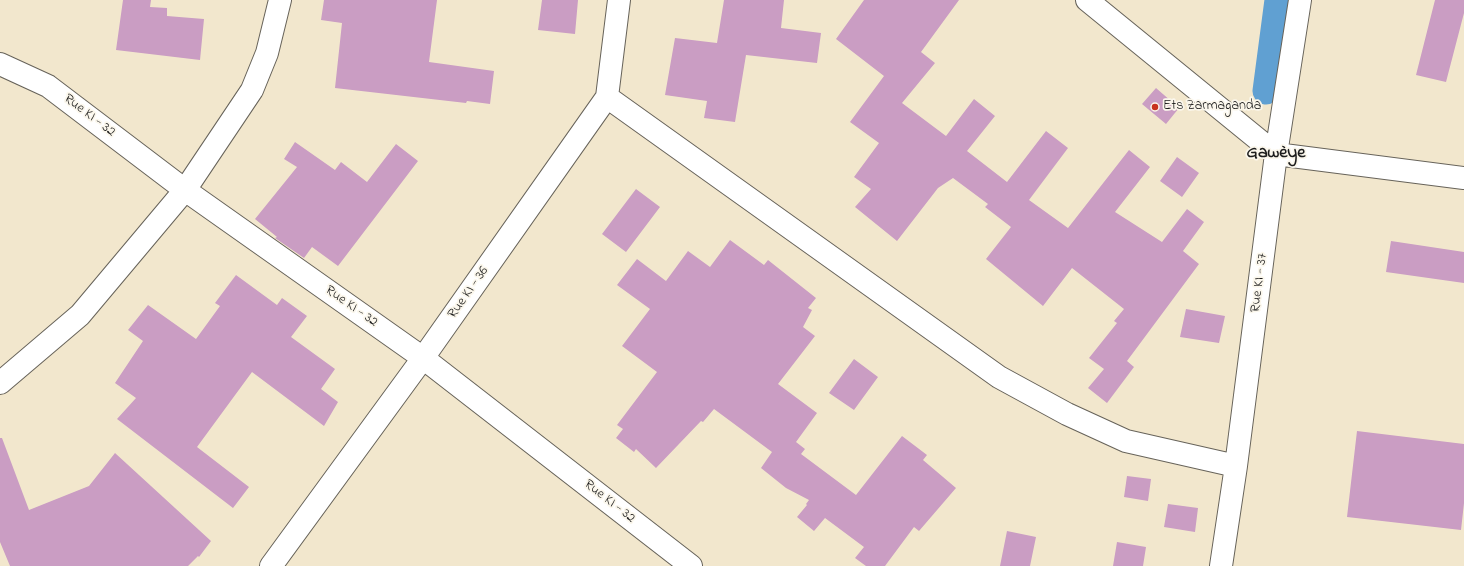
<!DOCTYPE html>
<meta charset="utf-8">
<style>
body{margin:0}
canvas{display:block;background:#f2e7cd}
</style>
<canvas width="1464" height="566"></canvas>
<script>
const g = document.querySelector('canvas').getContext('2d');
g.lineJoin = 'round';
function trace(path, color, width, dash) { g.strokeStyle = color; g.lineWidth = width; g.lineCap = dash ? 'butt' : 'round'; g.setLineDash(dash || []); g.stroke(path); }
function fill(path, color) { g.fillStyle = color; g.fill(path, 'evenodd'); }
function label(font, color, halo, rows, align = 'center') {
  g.font = font + ' "Indie Flower",sans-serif'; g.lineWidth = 3.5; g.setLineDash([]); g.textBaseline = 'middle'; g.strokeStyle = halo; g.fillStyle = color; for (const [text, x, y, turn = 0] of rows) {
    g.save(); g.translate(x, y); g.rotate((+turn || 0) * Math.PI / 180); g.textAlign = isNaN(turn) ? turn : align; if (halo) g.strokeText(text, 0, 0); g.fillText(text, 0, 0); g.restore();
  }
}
trace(new Path2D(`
 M 1266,91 L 1278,0`), '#60a0d2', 27);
fill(new Path2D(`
 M 123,0 L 151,0 L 150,7 L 167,8 L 167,16 L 204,19 L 200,60 L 116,50 Z
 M 324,0 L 437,0 L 429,62 L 494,71 L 490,104 L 467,101 L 466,103 L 335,88 L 342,23 L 321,20 Z
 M 542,0 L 578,0 L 575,34 L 538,30 Z
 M 724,0 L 784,0 L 781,28 L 821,33 L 817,63 L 746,55 L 735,122 L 704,118 L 707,101 L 665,95 L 675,38 L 717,43 Z
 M 864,0 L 959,0 L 921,52 L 935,63 L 902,103 L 946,136 L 974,99 L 995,116 L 967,151 L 1007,182 L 1046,131 L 1068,148 L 1029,200 L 1068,228 L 1129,150 L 1150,167 L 1115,212 L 1162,242 L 1187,209 L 1204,222 L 1183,251 L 1199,264 L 1127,361 L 1134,367 L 1107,403 L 1088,388 L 1104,369 L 1089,358 L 1117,323 L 1114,321 L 1124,309 L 1072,268 L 1043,306 L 986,259 L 1011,227 L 985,207 L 988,204 L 953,178 L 938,188 L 897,241 L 855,207 L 871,189 L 854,177 L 879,143 L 850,122 L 884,76 L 836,39 Z
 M 1435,0 L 1464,0 L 1464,13 L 1446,82 L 1416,75 Z
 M 1156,88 L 1179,108 L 1166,124 L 1142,104 Z
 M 295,142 L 335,170 L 341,162 L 367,182 L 396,144 L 418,161 L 338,266 L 312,247 L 304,258 L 275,238 L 277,237 L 255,219 L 297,167 L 284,159 Z
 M 1177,157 L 1199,173 L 1182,197 L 1160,181 Z
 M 636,189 L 660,207 L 626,252 L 602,234 Z
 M 730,240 L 764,265 L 768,260 L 816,298 L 808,308 L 812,310 L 803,327 L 815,336 L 778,384 L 817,413 L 796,442 L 805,449 L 801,454 L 856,495 L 902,436 L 927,455 L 923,460 L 956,488 L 919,531 L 914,527 L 885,566 L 866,566 L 855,558 L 864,547 L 825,518 L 814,531 L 797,517 L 807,505 L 806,504 L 809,500 L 786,488 L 761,468 L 772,452 L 714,409 L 703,422 L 701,421 L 656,468 L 636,449 L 634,452 L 616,438 L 623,429 L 617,425 L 657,372 L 622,346 L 650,309 L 617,285 L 637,259 L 666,281 L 688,251 L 710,267 Z
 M 1391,241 L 1464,252 L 1464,283 L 1386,272 Z
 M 236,275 L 277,305 L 282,298 L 307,316 L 291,337 L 335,369 L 321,389 L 338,402 L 324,426 L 252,372 L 197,447 L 249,487 L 233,508 L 117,419 L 136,398 L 115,383 L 143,341 L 128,330 L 148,305 L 196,339 L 220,306 L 215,303 Z
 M 1186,309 L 1225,316 L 1219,343 L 1180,337 Z
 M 854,359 L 878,377 L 854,410 L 829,393 Z
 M 1357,431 L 1464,444 L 1464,503 L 1461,530 L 1347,517 Z
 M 0,438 L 2,438 L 29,510 L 89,486 L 115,453 L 211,541 L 199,557 L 198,556 L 188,566 L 10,566 L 0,542 Z
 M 1127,476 L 1151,479 L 1148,501 L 1124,497 Z
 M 1168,504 L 1198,508 L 1195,532 L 1164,527 Z
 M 1007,531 L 1036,537 L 1030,566 L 1000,566 Z
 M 1117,542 L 1146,547 L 1143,566 L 1113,566 Z`), '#ca9dc3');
const minor = new Path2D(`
 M 1087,0 L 1276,154 L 1464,178
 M 0,64 L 48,86 L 185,190 L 423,358 L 691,566
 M 607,97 L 999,377 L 1067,414 L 1126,441 L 1236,466
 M 0,383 L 80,315 L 185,190 L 252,90 L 267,53 L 280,0
 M 271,566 L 423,358 L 607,97 L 619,0
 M 1221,566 L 1236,466 L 1276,154 L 1300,0`);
trace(minor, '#67635a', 24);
trace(minor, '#fff', 22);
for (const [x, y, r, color] of [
 [1155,107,4,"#c8321e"]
]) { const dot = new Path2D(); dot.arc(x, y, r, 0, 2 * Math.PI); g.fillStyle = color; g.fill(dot); trace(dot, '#fbf7ec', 1.5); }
label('14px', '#1c1c1c', '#fbf7ec', [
 ["Ets Zarmaganda",1163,107]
], 'left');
label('14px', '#1c1c1c', '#fbf7ec', [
 ["Rue KI - 32",89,116,37],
 ["Rue KI - 37",1260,283,-83],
 ["Rue KI - 36",469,293,-55],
 ["Rue KI - 32",351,307,35],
 ["Rue KI - 32",609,502,38]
]);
label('bold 18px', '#1c1c1c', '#fbf7ec', [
 ["Gawèye",1276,154]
]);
</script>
